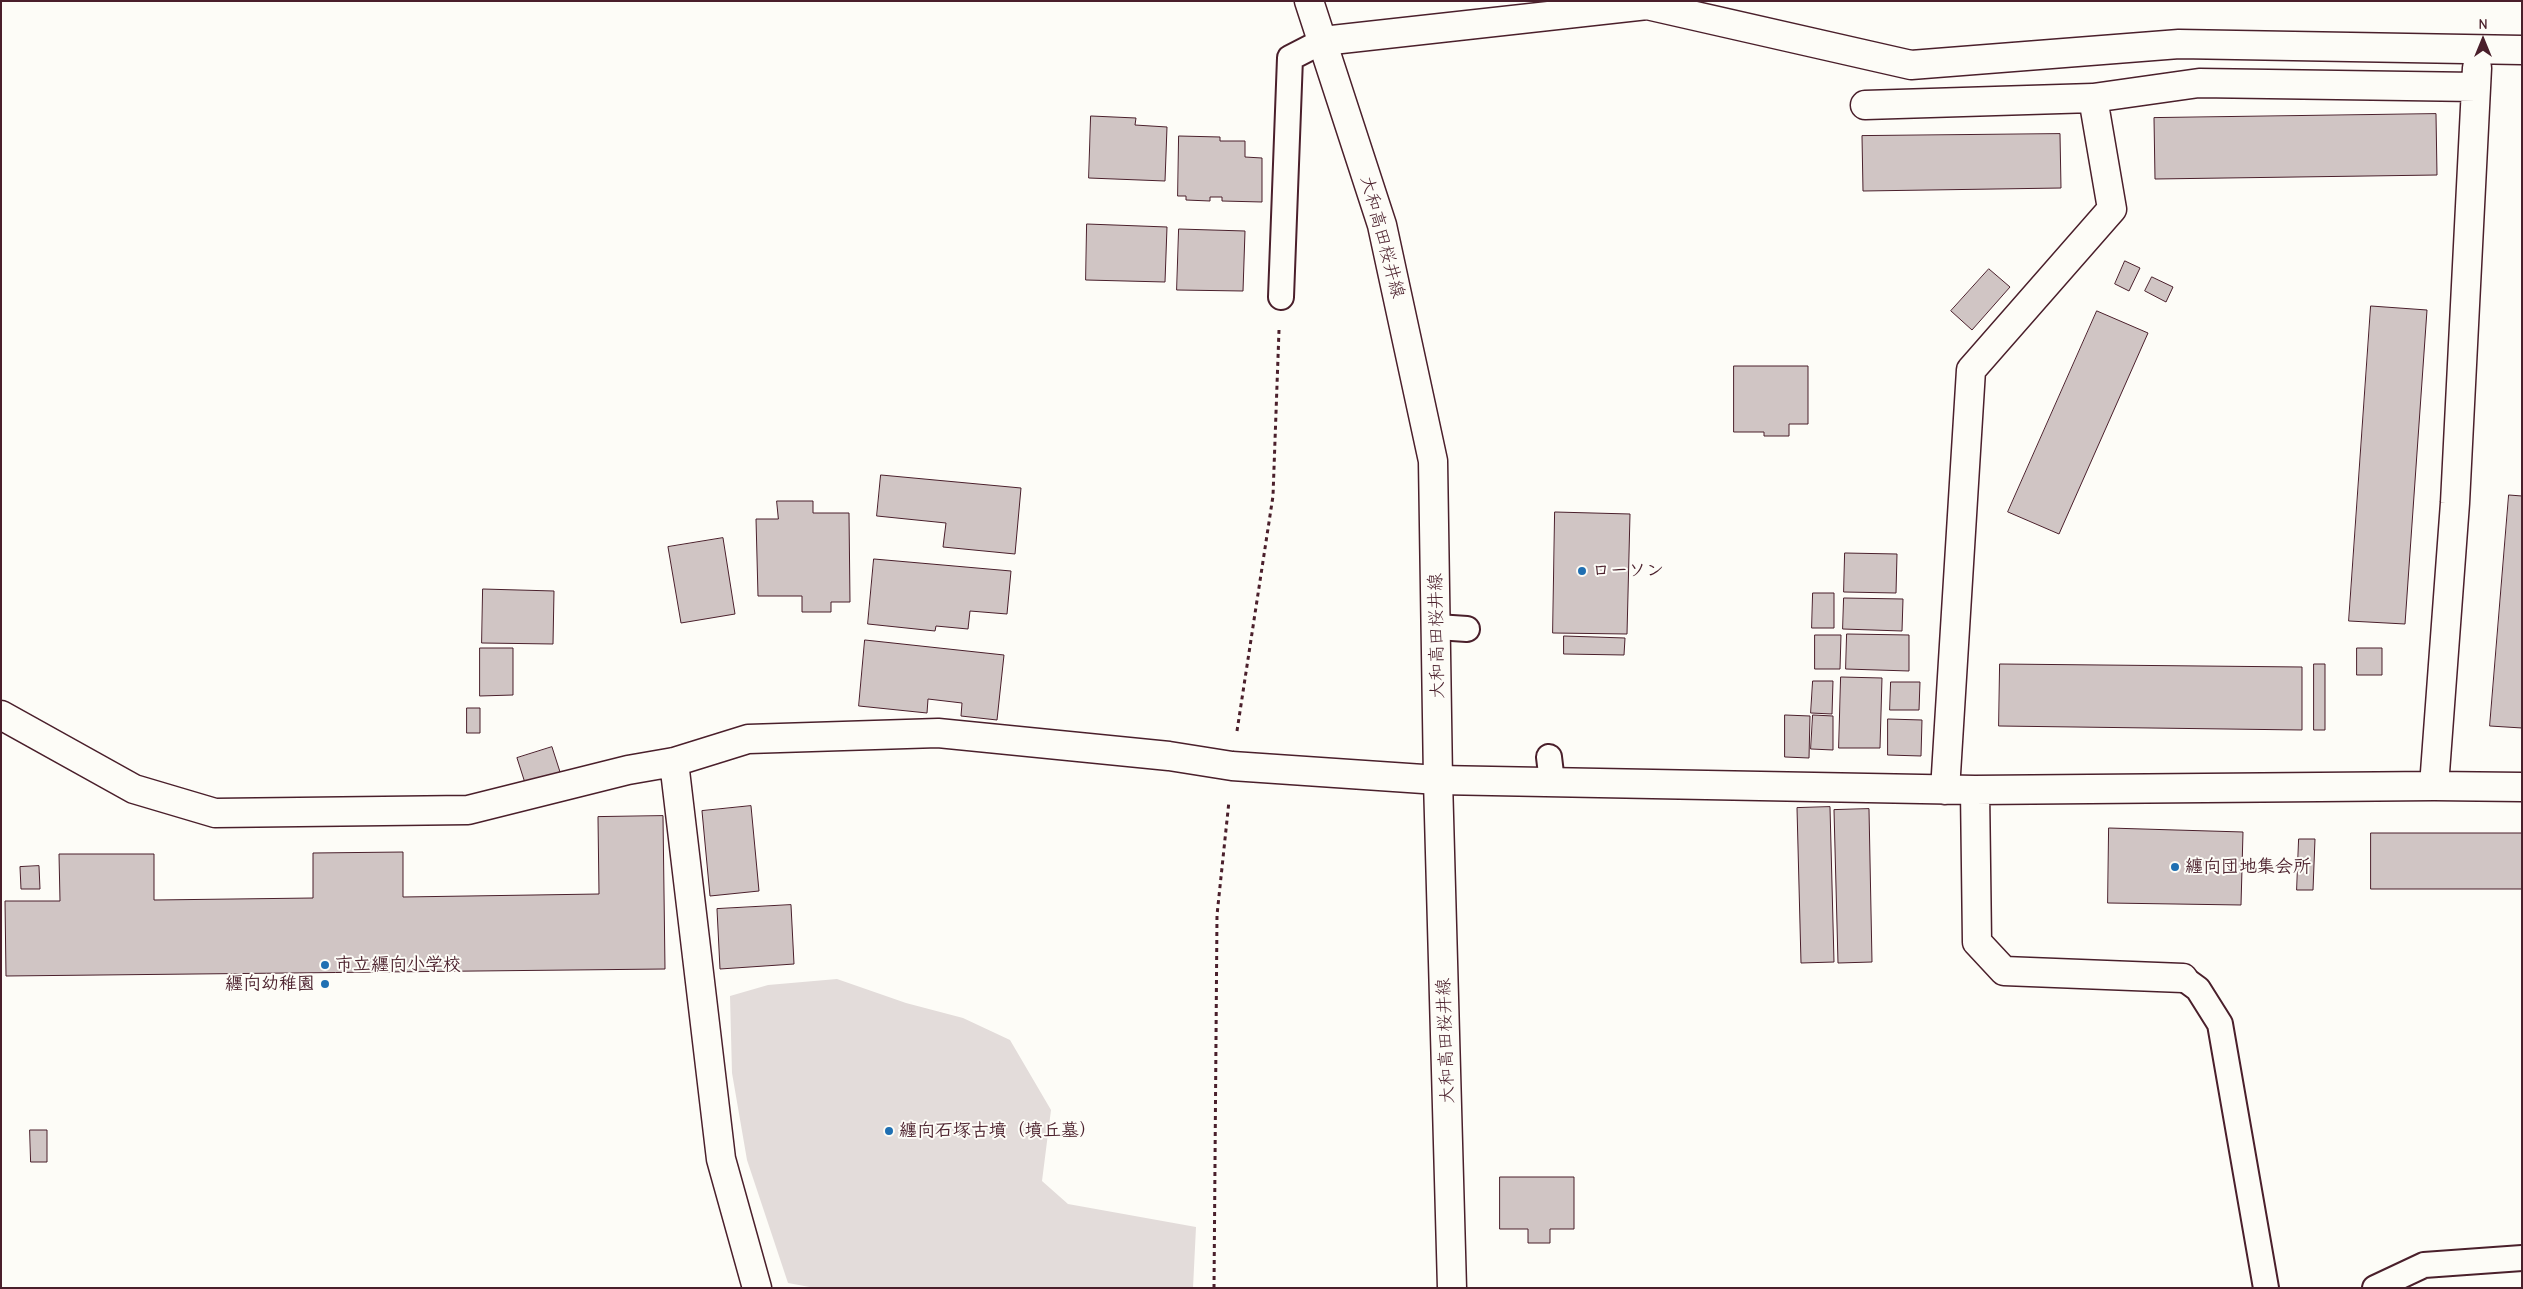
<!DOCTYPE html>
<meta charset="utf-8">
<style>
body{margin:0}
#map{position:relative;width:2523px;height:1289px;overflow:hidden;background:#fdfcf7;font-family:"Comic Neue",sans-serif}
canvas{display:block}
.frame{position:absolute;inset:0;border:2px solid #4a1f2b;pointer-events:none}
.north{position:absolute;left:2458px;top:15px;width:50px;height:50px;-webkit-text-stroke:4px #fdfcf7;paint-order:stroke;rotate:0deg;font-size:14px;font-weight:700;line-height:20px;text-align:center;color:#4a1f2b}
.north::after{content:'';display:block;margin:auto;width:18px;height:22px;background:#4a1f2b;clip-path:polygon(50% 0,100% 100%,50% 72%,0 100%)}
</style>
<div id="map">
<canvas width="2523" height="1289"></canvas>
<div class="frame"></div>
<div class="north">N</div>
</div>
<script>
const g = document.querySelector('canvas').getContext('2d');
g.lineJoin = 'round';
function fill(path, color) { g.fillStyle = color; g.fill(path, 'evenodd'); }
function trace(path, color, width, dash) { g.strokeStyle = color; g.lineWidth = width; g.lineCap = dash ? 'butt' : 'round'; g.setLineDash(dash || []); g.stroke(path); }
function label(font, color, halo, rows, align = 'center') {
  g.font = font + ' "Comic Neue","Klee One",sans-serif'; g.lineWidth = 4; g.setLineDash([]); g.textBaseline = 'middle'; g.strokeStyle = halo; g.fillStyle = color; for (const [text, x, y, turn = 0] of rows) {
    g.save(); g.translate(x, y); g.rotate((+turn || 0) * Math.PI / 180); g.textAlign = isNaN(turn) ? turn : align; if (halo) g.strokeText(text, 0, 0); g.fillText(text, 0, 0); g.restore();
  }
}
fill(new Path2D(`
 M 837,979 L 906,1003 L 963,1018 L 1010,1040 L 1051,1110 L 1042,1181 L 1068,1204 L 1196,1227 L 1193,1288 L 815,1288 L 788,1283 L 747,1160 L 732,1073 L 730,996 L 768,985 Z`), '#e3dcda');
const building = new Path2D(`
 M 2436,114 L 2437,175 L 2155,179 L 2154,118 Z
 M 1091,116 L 1136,118 L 1135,125 L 1167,127 L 1165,181 L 1089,178 Z
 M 2060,134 L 2061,188 L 1863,191 L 1862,136 Z
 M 1179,136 L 1220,137 L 1220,141 L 1245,141 L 1245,157 L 1262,158 L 1262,202 L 1222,201 L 1222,197 L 1210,197 L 1210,201 L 1186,200 L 1186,196 L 1178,196 Z
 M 1087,224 L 1167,227 L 1165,282 L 1086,280 Z
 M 1179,229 L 1245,231 L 1243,291 L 1177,290 Z
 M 2125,261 L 2140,268 L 2129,291 L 2115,284 Z
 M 1989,269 L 2010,287 L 1972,330 L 1951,311 Z
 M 2152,277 L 2173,287 L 2166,302 L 2145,291 Z
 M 2371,306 L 2427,310 L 2405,624 L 2349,621 Z
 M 2097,311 L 2148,333 L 2059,534 L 2008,512 Z
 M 1734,366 L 1808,366 L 1808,424 L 1789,424 L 1789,436 L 1764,436 L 1764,432 L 1734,432 Z
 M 881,475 L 1021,488 L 1015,554 L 943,547 L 946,523 L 877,516 Z
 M 2509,495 L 2522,496 L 2522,728 L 2490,726 Z
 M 777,501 L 813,501 L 813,513 L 849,513 L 850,602 L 831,602 L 831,612 L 802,612 L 802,596 L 758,596 L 756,519 L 778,519 Z
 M 1555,512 L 1630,514 L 1627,634 L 1553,633 Z
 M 723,538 L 735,614 L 681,623 L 668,547 Z
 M 1845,553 L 1897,554 L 1896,593 L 1844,592 Z
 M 874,559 L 1011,571 L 1007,614 L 970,611 L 968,629 L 936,626 L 935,631 L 868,624 Z
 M 483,589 L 554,591 L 553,644 L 482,643 Z
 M 1813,593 L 1834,593 L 1834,628 L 1812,628 Z
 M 1844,598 L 1903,599 L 1902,631 L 1843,629 Z
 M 1847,634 L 1909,635 L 1909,671 L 1846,669 Z
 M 1815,635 L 1841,635 L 1840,669 L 1815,669 Z
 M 1564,636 L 1625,638 L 1624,655 L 1564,654 Z
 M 865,640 L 1004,655 L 997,720 L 961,716 L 962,703 L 928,699 L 927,713 L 859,706 Z
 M 480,648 L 513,648 L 513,695 L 480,696 Z
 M 2357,648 L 2382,648 L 2382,675 L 2357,675 Z
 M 2000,664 L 2302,667 L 2302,730 L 1999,726 Z
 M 2314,664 L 2325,664 L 2325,730 L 2314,730 Z
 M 1841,677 L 1882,678 L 1880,748 L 1839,748 Z
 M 1813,681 L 1833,681 L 1832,714 L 1811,713 Z
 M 1891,682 L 1920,682 L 1919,710 L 1890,710 Z
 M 467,708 L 480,708 L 480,733 L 467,733 Z
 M 1785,715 L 1810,716 L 1809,758 L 1785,757 Z
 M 1813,715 L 1833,716 L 1833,750 L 1811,749 Z
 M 1888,719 L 1922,720 L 1921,756 L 1888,755 Z
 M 552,747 L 561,775 L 526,786 L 517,758 Z
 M 751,806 L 759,891 L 710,896 L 702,811 Z
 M 1830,807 L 1834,962 L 1801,963 L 1797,808 Z
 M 1869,809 L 1872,962 L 1838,963 L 1834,810 Z
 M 663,816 L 665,969 L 6,976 L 5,901 L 60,901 L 59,854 L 154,854 L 154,900 L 313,898 L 313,853 L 403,852 L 403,897 L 599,894 L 598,817 Z
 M 2109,828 L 2243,832 L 2241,905 L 2108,903 Z
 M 2371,833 L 2522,833 L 2522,889 L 2371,889 Z
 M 2299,839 L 2315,839 L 2313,890 L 2297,890 Z
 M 39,866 L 40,889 L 21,889 L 20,867 Z
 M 791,905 L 794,964 L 720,969 L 717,909 Z
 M 30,1130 L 47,1130 L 47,1162 L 31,1162 Z
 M 1500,1177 L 1574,1177 L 1574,1229 L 1550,1229 L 1550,1243 L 1528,1243 L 1528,1229 L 1500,1229 Z`);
fill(building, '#d0c5c4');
trace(building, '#4a1f2b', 1);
const lane = new Path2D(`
 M 1281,297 L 1290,58 L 1323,41
 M 1437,627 L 1467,629
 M 1549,757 L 1552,782
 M 2183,978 L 2198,989 L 2220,1024 L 2266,1288
 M 2375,1288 L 2424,1265 L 2522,1258`);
const street = new Path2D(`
 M 1323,41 L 1647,5 L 1911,65 L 2179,44 L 2522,50
 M 1865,105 L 2093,98
 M 1,715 L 134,789 L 215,813 L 468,810 L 628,770 L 674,762 L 748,739 L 938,733 L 1169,756 L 1232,766 L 1438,780 L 1975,790 L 2434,786 L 2522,787
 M 674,762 L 721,1159 L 757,1288
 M 2434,786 L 2455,503 L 2477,68
 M 1945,790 L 1971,370 L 2112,209 L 2093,98 L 2199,83 L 2476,87
 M 1975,790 L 1977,942 L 2004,971 L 2183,978`);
const primary = new Path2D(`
 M 1309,1 L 1382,225 L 1433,461 L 1438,780 L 1452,1288`);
trace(lane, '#4a1f2b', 28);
trace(street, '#4a1f2b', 31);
trace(primary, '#4a1f2b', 31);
trace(new Path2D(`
 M 1237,731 L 1273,496 L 1279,330
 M 1214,1288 L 1217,915 L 1229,801`), '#4a1f2b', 3, [4, 4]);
trace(lane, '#fdfcf7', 24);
trace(street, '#fdfcf7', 28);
trace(primary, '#fdfcf7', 28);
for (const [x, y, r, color] of [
 [1582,571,5,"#1f6fb2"],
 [2175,867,5,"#1f6fb2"],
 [325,965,5,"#1f6fb2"],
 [325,984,5,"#1f6fb2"],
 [889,1131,5,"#1f6fb2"]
]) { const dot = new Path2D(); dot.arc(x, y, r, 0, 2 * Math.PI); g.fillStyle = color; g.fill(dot); trace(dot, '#fdfcf7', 2); }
label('18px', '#4a1f2b', '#fdfcf7', [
 ["大和高田桜井線",1382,237,75],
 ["大和高田桜井線",1437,636,-91],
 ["大和高田桜井線",1446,1041,-92]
]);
label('bold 18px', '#4a1f2b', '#fdfcf7', [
 ["ローソン",1592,571],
 ["纏向団地集会所",2185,867],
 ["市立纒向小学校",335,965],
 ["纒向幼稚園",315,984,"right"],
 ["纏向石塚古墳（墳丘墓）",899,1131]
], 'left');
</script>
